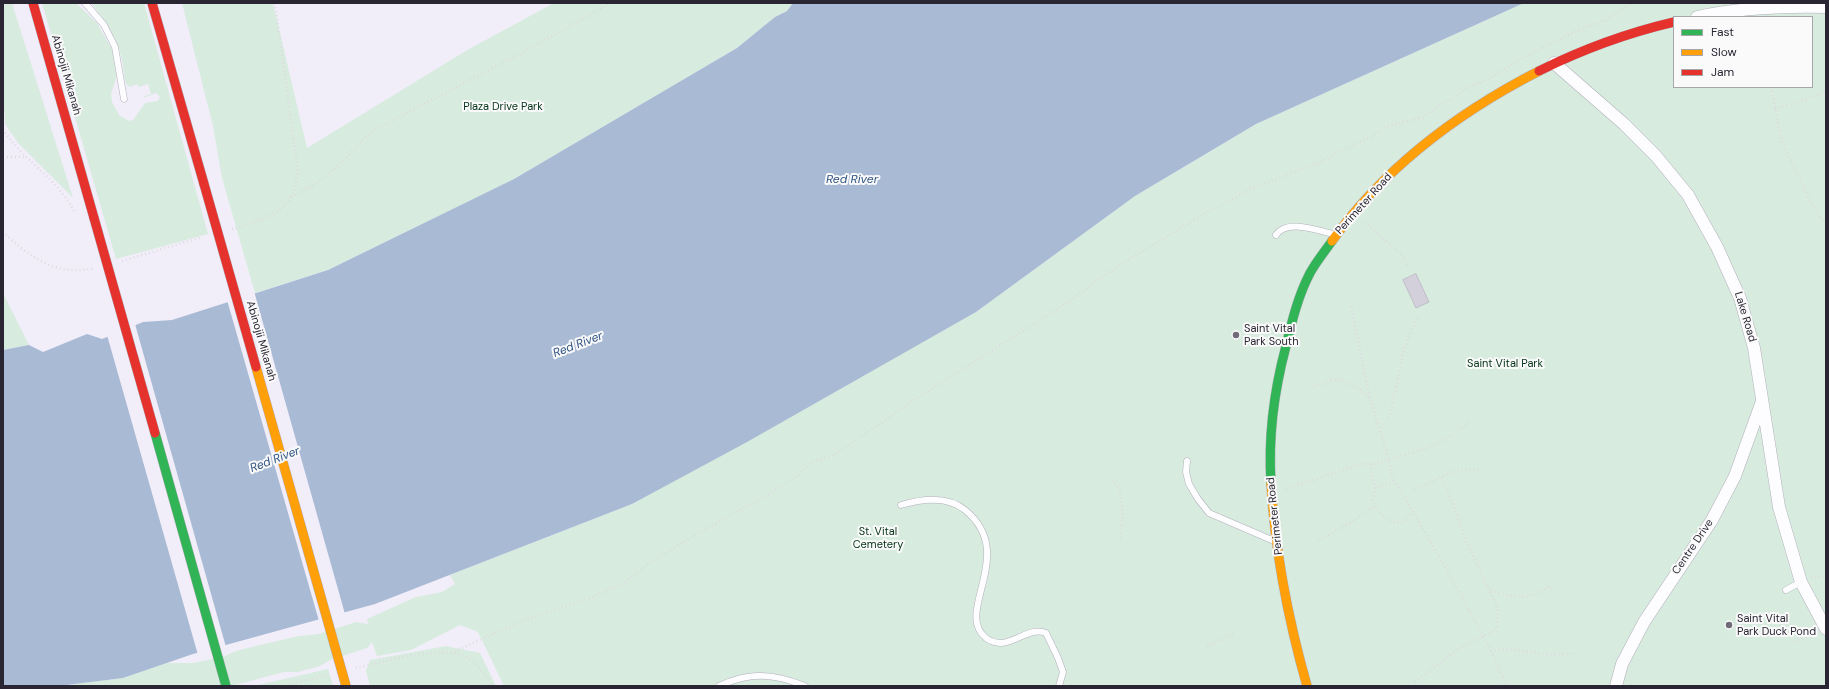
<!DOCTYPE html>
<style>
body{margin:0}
#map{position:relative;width:1829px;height:689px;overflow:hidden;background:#f1eef9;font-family:"DM Sans",sans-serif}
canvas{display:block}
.frame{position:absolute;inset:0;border:4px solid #292532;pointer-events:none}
.legend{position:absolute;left:1673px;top:16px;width:140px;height:72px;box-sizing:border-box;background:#fafafa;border:1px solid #a6a5aa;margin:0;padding:5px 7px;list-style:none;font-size:12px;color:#292532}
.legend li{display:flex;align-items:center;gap:8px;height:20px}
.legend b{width:20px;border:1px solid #a6a5aa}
</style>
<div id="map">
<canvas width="1829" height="689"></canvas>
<div class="frame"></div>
<ul class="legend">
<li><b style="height:5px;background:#30b455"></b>Fast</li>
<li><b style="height:5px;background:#ff9f0a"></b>Slow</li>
<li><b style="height:5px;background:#e5322d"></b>Jam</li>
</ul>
</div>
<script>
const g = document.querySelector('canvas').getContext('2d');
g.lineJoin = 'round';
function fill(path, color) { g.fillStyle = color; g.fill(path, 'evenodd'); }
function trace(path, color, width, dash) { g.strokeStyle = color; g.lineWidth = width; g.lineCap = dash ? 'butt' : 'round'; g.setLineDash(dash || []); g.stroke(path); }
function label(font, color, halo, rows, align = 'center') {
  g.font = font + ' "DM Sans",sans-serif'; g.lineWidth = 4; g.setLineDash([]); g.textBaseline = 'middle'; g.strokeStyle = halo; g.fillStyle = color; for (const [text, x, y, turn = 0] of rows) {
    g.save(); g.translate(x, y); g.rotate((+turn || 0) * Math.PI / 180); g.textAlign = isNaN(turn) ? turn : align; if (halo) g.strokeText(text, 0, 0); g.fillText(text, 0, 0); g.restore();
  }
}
fill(new Path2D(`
 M 3,3 L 12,3 L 73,198 L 18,143 L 5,124 L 3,91 Z
 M 42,3 L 76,3 L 97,23 L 113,51 L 118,73 L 111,94 L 112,102 L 119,115 L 129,121 L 133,120 L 145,103 L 158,101 L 160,97 L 156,93 L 146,97 L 142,97 L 151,94 L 148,84 L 139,87 L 137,84 L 130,87 L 126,84 C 123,75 124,65 121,56 C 116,36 104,19 91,3 L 144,3 L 208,234 L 116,259 Z
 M 182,3 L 273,3 L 307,148 L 469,49 L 554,3 L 793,3 L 787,11 L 775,17 L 737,48 L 514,179 L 328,270 L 255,293 L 222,178 L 213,126 Z
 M 1524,3 L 1826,3 L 1826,686 L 504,686 L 478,632 L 460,625 L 411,650 L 377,656 L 372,642 L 367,648 L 330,660 L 320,666 L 298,672 L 284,672 L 231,686 L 59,686 L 123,678 L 167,663 L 193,663 L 222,657 L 239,650 L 299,636 L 319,634 L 356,622 L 368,624 L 367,619 L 416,597 L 442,592 L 455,584 L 450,575 L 632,504 L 976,312 L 1135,196 L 1256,124 ZM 1674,17 L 1812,17 L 1812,87 L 1674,87 Z
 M 3,293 L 29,345 L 3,350 Z
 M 446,646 L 480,653 L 496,686 L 370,686 L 366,671 L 370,660 Z
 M 328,669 L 333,686 L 254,686 Z`), '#d7ebdf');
fill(new Path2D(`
 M 793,3 L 1524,3 L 1256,124 L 1135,196 L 976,312 L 747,442 L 632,504 L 375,604 L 193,654 L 123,678 L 59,686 L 3,686 L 3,350 L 29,345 L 43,352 L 87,334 L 102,339 L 143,322 L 172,320 L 328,270 L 514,179 L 737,48 L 775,17 L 787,11 Z`), '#a9bad5');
fill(new Path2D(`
 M 254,291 L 345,614 L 319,621 L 227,300 Z
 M 135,324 L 226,647 L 198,655 L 107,335 Z`), '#f1eef9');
const building = new Path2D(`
 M 1416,274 L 1429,302 L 1416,308 L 1403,280 Z`);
fill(building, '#d3d0db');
trace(building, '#c0bdc8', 1);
const lane = new Path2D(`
 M 85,3 L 104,25 L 115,47 L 124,99
 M 1276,235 C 1287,218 1318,231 1334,234
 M 1187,461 L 1186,472 L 1189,484 L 1198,499 L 1209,513 L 1274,541
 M 901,505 C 921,499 947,495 965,510 C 1019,554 953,612 986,638 C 1008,654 1025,625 1046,633 L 1058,658 L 1063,672 L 1059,686
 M 1786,590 L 1801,582
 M 719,686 C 750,672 773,673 805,686`);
const street = new Path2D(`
 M 1697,17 C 1739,8 1782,6 1826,7
 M 1554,63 L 1624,124 L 1656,156 L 1688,195 L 1717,247 L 1740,298 L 1754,348 L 1779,507 L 1801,582 L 1826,629
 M 1616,686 L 1622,664 L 1644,622 L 1712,520 L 1735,476 L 1761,404`);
const fast = new Path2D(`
 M 1271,483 C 1268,436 1274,391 1286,346 C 1292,321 1298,296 1310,273 C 1316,262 1325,251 1332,241`);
const slow = new Path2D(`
 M 1332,241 C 1385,167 1459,112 1539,71
 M 1271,483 C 1275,552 1288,619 1307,686`);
const jam = new Path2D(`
 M 33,3 L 94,218
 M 152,3 L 204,184
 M 1539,71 C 1583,49 1627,33 1674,22`);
trace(lane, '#b3b0bb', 7);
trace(street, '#b3b0bb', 13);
trace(fast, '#b3b0bb', 10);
trace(slow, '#b3b0bb', 10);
trace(jam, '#b3b0bb', 10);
trace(new Path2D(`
 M 1771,87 L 1781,140 L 1811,202 L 1826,227
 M 1775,109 L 1799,102 L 1826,91
 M 3,129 C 22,160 57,178 74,211
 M 3,157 L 26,157
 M 291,197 L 320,181 L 344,160 L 367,135 L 384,125 L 516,56 L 611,3
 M 1365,222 L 1403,256 L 1409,268
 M 232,229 C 252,223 279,217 291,197 C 295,189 296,180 298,173 L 275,3
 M 3,232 C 22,250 46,270 74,270 C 80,271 86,269 93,269
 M 122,261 L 202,237
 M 1351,306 L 1370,399 L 1389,460 L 1391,475 L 1401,491 L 1452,579 L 1491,651 L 1507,686
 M 1312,387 L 1338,379 L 1360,389 L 1370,399
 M 1380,432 L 1391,412 L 1404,349 L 1411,330 L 1418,318
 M 1370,464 L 1375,488
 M 1112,480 L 1119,488 L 1123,511 L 1120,541
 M 1394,481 L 1375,488 L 1372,500 C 1380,513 1385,523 1402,523 L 1413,512
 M 1286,489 L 1350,468 L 1362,464 L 1374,464 L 1427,448 L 1447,438 L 1472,421
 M 1414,490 L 1447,474 L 1459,470 L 1480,470
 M 1318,541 L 1353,521 L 1375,505
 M 1811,577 L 1826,576
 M 1491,591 C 1518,597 1525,602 1550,586
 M 1794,641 L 1816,634
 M 1207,646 L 1234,634
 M 1491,651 L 1507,649 L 1552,655 L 1575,653
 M 451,653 L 525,620 L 593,597 L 625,582 L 650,563 L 692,537 L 769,494 L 799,475 L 813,461 L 834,455 L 928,391 L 1067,303 L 1113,269 L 1211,210 L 1255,187 L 1316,164 L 1336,153 L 1373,136 L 1385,127 L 1423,117 L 1444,102 L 1454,98 L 1468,87 L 1487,80 L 1524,57 L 1572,33 L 1606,20 L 1632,3
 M 356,668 C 384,662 447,642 471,660 C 480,666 486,677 492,686
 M 1415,682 L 1458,649 L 1497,629 L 1498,609 L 1467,542 L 1442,476
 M 285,686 L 326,675
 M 1822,686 L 1826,683`), '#dddbe0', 2.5, [1, 3]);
trace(lane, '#fdfcfe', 6);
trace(street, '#fdfcfe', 12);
trace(fast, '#30b455', 9);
trace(slow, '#ff9f0a', 9);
trace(jam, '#e5322d', 9);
const fastBridge = new Path2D(`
 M 155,433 L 226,686`);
const slowBridge = new Path2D(`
 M 256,367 L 346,686`);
const jamBridge = new Path2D(`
 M 204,184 L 256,367
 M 94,218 L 155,433`);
trace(fastBridge, '#b3b0bb', 10, []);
trace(slowBridge, '#b3b0bb', 10, []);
trace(jamBridge, '#b3b0bb', 10, []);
trace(fastBridge, '#30b455', 9);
trace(slowBridge, '#ff9f0a', 9);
trace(jamBridge, '#e5322d', 9);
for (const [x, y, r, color] of [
 [1236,335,4,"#6f6b78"],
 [1729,625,4,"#6f6b78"]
]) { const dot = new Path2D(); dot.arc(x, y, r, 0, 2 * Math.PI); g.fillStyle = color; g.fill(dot); trace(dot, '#fafafa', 1.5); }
label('11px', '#292532', '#fafafa', [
 ["Abinojii Mikanah",66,75,74],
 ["Perimeter Road",1364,204,-48],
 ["Lake Road",1745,317,73],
 ["Abinojii Mikanah",261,341,74],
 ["Perimeter Road",1275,516,-96],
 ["Centre Drive",1693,547,-56]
]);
label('11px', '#033217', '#fafafa', [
 ["Plaza Drive Park",503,107],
 ["Saint Vital Park",1505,364],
 ["St. Vital",878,532],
 ["Cemetery",878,545]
]);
label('11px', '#292532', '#fafafa', [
 ["Saint Vital",1244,329],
 ["Park South",1244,342],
 ["Saint Vital",1737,619],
 ["Park Duck Pond",1737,632]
], 'left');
label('italic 12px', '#305583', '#fafafa', [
 ["Red River",852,180],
 ["Red River",578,345,-21],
 ["Red River",275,460,-21]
]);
</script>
